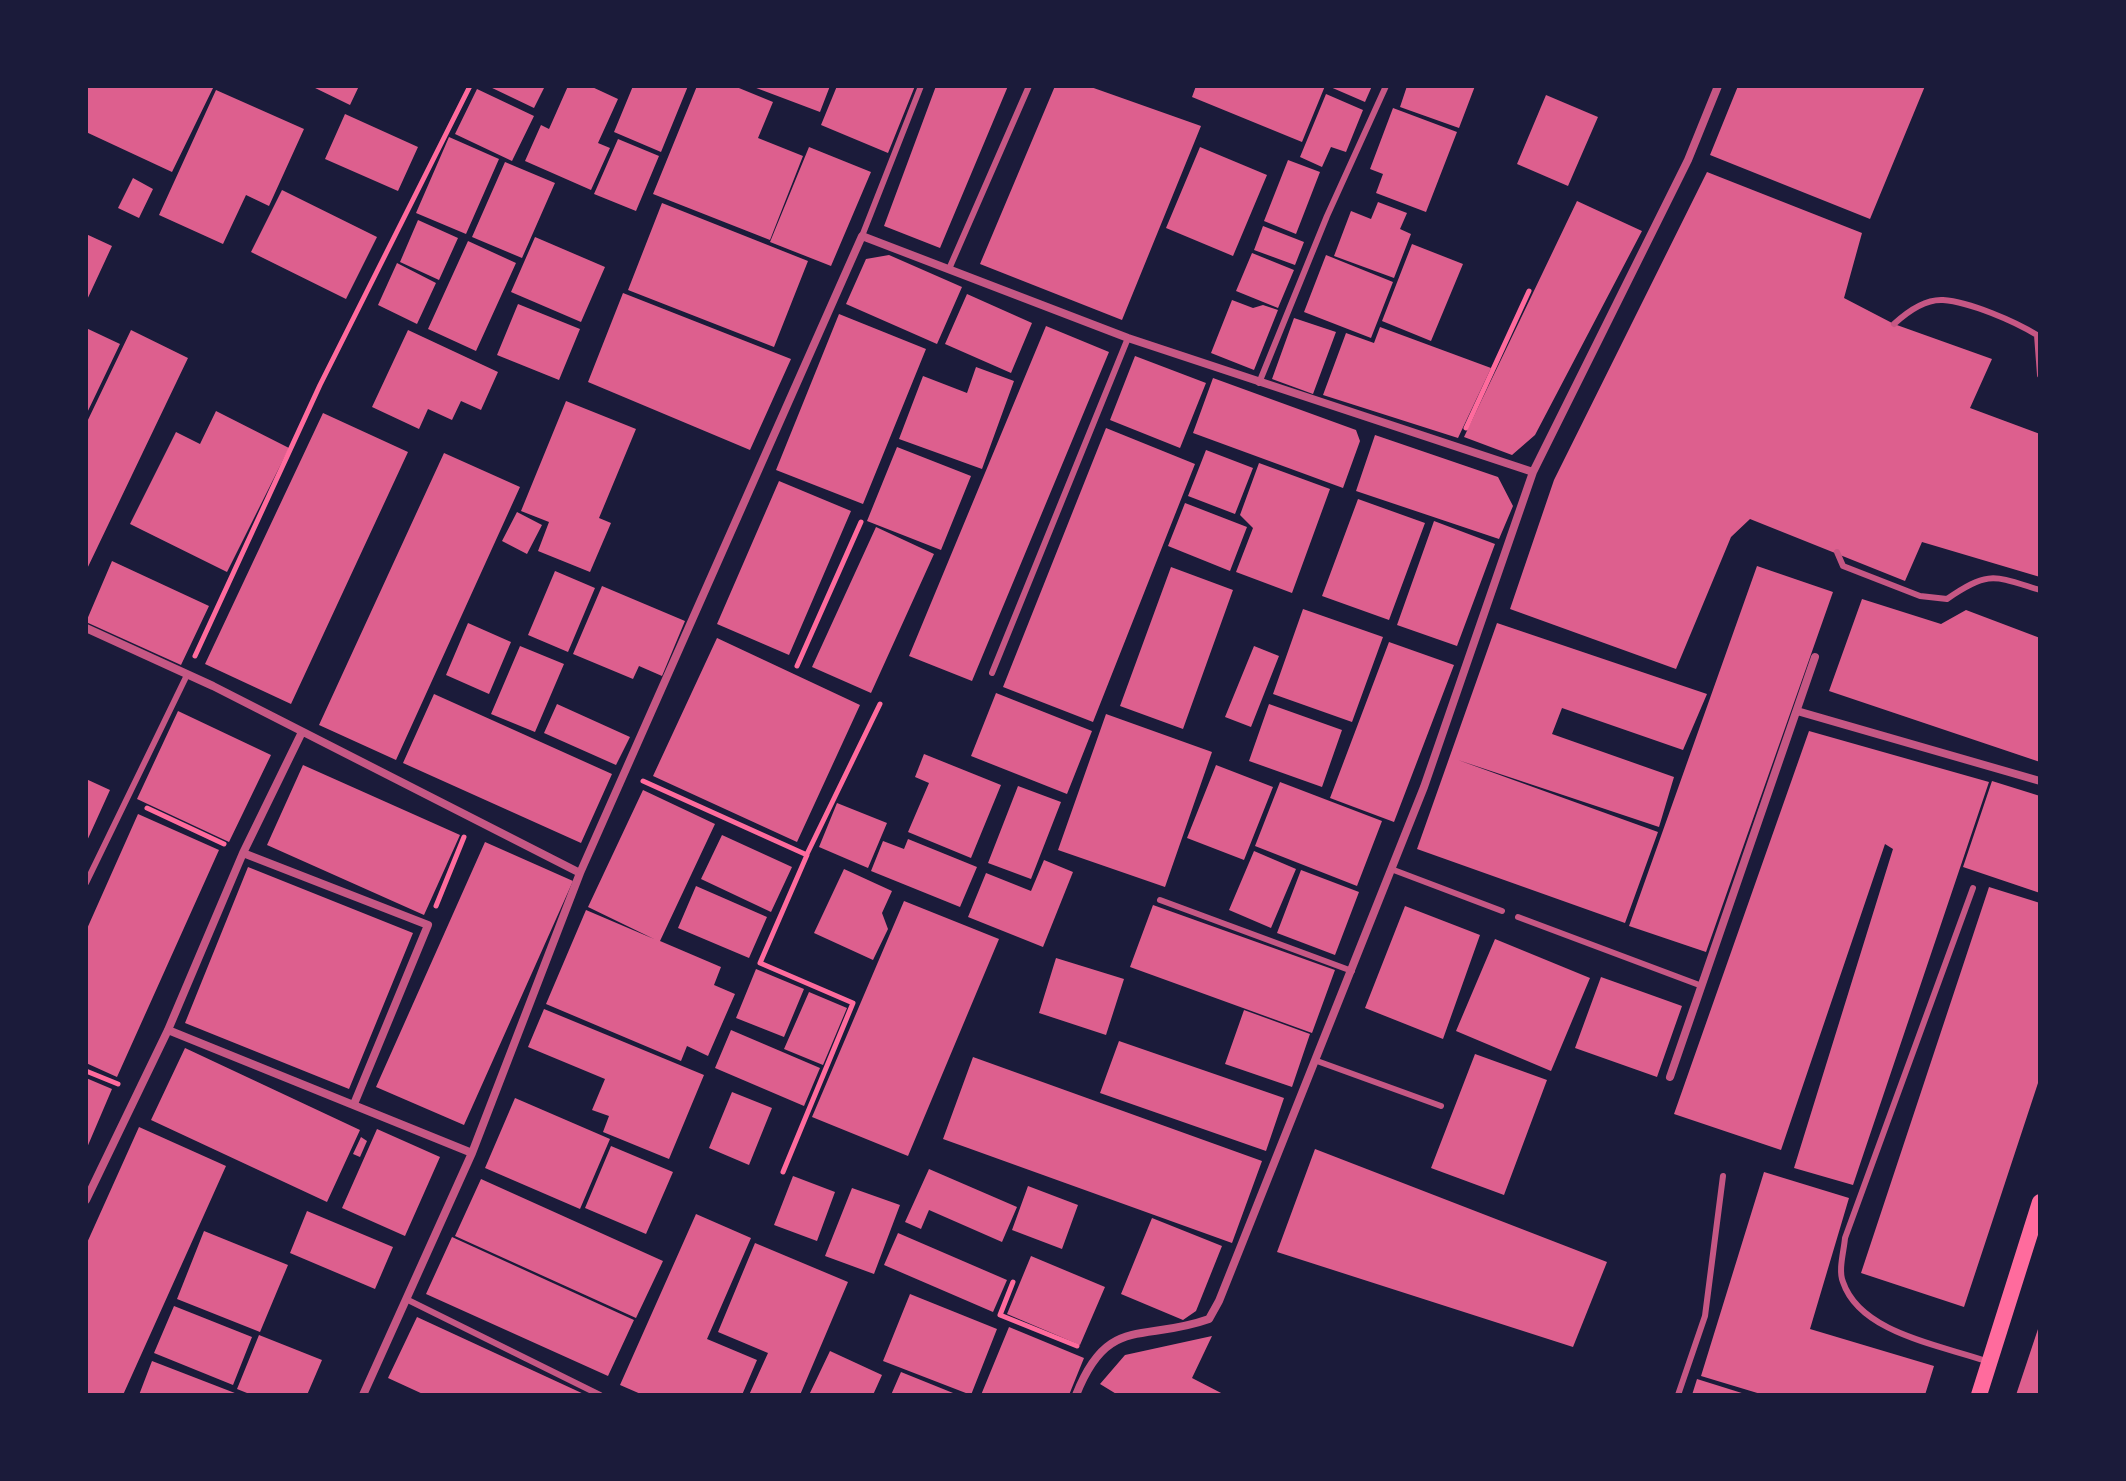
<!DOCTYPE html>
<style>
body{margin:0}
#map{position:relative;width:2126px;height:1481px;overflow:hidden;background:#1b1b3a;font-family:"Space Grotesk",sans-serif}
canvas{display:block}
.frame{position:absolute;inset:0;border:88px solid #1b1b3a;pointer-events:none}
</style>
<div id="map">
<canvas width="2126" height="1481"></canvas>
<div class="frame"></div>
</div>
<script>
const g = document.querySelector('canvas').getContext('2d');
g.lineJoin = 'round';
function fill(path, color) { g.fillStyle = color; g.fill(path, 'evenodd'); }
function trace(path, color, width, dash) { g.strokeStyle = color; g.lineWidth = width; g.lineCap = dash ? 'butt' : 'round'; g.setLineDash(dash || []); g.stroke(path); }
fill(new Path2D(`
 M 86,86 L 214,86 L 172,172 L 86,132 Z
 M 311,86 L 359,86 L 350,105 Z
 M 488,86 L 545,86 L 534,108 Z
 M 568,86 L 590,86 L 618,99 L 598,143 L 610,148 L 591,190 L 525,161 L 541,125 L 549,129 Z
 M 633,86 L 688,86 L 661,152 L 614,132 Z
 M 697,86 L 734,86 L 773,102 L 758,138 L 803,156 L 770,240 L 653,194 Z
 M 751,86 L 830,86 L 820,112 Z
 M 837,86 L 915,86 L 888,153 L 821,125 Z
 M 936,86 L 1008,86 L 940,248 L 884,226 Z
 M 1055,86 L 1088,86 L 1201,126 L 1122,320 L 980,264 Z
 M 1196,86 L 1325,86 L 1302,142 L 1192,97 Z
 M 1328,86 L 1372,86 L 1365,102 Z
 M 1407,86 L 1475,86 L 1459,128 L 1400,107 Z
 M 1738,86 L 1925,86 L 1870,219 L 1710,155 Z
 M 477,89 L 534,116 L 512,161 L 455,134 Z
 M 216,90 L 304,129 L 269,206 L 246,195 L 223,244 L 159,215 Z
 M 1326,94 L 1363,110 L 1346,152 L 1331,147 L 1322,167 L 1300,157 Z
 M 1546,95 L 1598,117 L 1568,186 L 1517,164 Z
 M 1393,108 L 1457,132 L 1426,212 L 1376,193 L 1383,174 L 1370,169 Z
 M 345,114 L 418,147 L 398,191 L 325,159 Z
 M 449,137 L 499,159 L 466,234 L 416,213 Z
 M 618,139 L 659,156 L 636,211 L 594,194 Z
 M 809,147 L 871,172 L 831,266 L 770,242 Z
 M 1200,147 L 1267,175 L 1233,256 L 1166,228 Z
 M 1288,160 L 1320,172 L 1296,234 L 1264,221 Z
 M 505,162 L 555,183 L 522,258 L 472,237 Z
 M 1707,172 L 1862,233 L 1844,298 L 1894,324 L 1992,359 L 1970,408 L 2040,434 L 2040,577 L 1922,542 L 1905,581 L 1750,519 L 1731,537 L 1676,669 L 1510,609 L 1554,480 Z
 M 133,178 L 153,189 L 139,218 L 118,208 Z
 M 282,190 L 377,237 L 346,299 L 251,252 Z
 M 1577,201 L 1642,231 L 1535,435 L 1512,455 L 1464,437 Z
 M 1378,202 L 1407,213 L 1400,229 L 1411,234 L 1394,278 L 1334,256 L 1351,211 L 1371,219 Z
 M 662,203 L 808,261 L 774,347 L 628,290 Z
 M 418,220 L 458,238 L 439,280 L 400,262 Z
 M 1263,226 L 1304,242 L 1295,265 L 1254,250 Z
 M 86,234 L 112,246 L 86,302 Z
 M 535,237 L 605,267 L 581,322 L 511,292 Z
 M 468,241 L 516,263 L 476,351 L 428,329 Z
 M 1412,244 L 1463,264 L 1431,341 L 1382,321 Z
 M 1252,253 L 1294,270 L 1278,308 L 1236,291 Z
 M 889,255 L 962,287 L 937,344 L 846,304 L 866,259 Z
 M 1326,255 L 1393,282 L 1371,338 L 1304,312 Z
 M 397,263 L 436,283 L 417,324 L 378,305 Z
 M 623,293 L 791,359 L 750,450 L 588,382 Z
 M 967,294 L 1032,323 L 1011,373 L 945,344 Z
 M 1232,300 L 1253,308 L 1263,305 L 1278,310 L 1254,370 L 1211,353 Z
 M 518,304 L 580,329 L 559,380 L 497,355 Z
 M 839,314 L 926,349 L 863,504 L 776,470 Z
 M 1294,318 L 1336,332 L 1313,394 L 1272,379 Z
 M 1046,326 L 1109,352 L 972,681 L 909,656 Z
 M 1380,327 L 1491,368 L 1458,438 L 1323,395 L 1346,333 L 1374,343 Z
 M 86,328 L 120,344 L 86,415 Z
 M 131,330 L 188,358 L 86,571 L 86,424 Z
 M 408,330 L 498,372 L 481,410 L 461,401 L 452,420 L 428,409 L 419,429 L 372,407 Z
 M 1135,356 L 1206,383 L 1180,448 L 1110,420 Z
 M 976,367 L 1014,381 L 982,469 L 899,439 L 923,376 L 967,393 Z
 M 1213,378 L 1356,430 L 1360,441 L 1343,488 L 1193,433 Z
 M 566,401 L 636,429 L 599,518 L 611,523 L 590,572 L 538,551 L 549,522 L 521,511 Z
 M 216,411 L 289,448 L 227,572 L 130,524 L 176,432 L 200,444 Z
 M 323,413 L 408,452 L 291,704 L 205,664 Z
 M 1106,428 L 1195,464 L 1093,722 L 1003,687 Z
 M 1375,435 L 1498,477 L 1513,506 L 1499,539 L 1356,491 Z
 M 897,447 L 971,476 L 941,550 L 867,521 Z
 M 1206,450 L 1253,468 L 1235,514 L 1188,496 Z
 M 444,453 L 520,487 L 396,760 L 319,725 Z
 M 1259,463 L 1330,489 L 1292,593 L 1236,572 L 1253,528 L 1240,515 Z
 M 779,481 L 851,511 L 789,655 L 717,624 Z
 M 1358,499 L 1425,523 L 1389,620 L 1322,596 Z
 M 1185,503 L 1247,527 L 1230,571 L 1168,546 Z
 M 517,512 L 542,525 L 527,554 L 502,541 Z
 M 1434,521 L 1495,544 L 1457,646 L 1397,625 Z
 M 876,527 L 934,554 L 871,693 L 812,667 Z
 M 112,561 L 209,606 L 181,665 L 86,622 Z
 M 1757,566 L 1833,592 L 1706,952 L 1629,926 Z
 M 1171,567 L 1233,590 L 1183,729 L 1120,706 Z
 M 555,571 L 595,588 L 568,652 L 528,635 Z
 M 602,586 L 685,621 L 662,676 L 639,666 L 633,679 L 573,654 Z
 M 1862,599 L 1941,624 L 1966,610 L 2040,638 L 2040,762 L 1829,691 Z
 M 1303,609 L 1383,637 L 1352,722 L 1273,694 Z
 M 468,623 L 511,642 L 489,694 L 446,675 Z
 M 1497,623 L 1707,694 L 1683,750 L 1562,708 L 1552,734 L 1674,777 L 1659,827 L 1458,760 L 1658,832 L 1625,923 L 1417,849 Z
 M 717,638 L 860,705 L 797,842 L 653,776 Z
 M 1389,642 L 1454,665 L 1394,822 L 1330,798 Z
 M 520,646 L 564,664 L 535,732 L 491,714 Z
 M 1254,646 L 1279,656 L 1251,727 L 1225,717 Z
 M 996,693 L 1092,731 L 1067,794 L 971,756 Z
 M 434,694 L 612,774 L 581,843 L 403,763 Z
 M 557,704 L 630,737 L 616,765 L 544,733 Z
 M 1269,704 L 1342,730 L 1322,787 L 1249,761 Z
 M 178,711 L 271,755 L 229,842 L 137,799 Z
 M 1106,714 L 1212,752 L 1165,887 L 1058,850 Z
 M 1809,731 L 1989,782 L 1853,1185 L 1794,1168 L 1893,849 L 1885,844 L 1781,1150 L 1674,1114 Z
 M 924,754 L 1001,785 L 971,858 L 908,832 L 929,783 L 915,777 Z
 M 303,765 L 460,835 L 424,915 L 267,845 Z
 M 1216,765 L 1273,787 L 1244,860 L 1187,838 Z
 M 86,779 L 110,790 L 86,843 Z
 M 1992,781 L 2040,796 L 2040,893 L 1963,867 Z
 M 1280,782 L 1382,821 L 1357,886 L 1255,846 Z
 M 1018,786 L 1061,802 L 1031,879 L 988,863 Z
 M 643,790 L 715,824 L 660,941 L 721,967 L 714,985 L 735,994 L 708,1056 L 687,1046 L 681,1061 L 546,1004 L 586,910 L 654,939 L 588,907 Z
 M 837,803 L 887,823 L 868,868 L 819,847 Z
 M 138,814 L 219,850 L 117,1077 L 86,1063 L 86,931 Z
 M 722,835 L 792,867 L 771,912 L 701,879 Z
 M 908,839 L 977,867 L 960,907 L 871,871 L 883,841 L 904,849 Z
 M 485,842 L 573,881 L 464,1125 L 376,1087 Z
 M 1254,851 L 1296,869 L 1271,928 L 1229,910 Z
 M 1044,860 L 1073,872 L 1043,947 L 968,917 L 986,873 L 1031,891 Z
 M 248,867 L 413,933 L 349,1089 L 185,1023 Z
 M 844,869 L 892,891 L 882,913 L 888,929 L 873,960 L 814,933 Z
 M 1301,870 L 1359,892 L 1335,955 L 1277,933 Z
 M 696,886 L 767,917 L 749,958 L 678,928 Z
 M 1989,887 L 2040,903 L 2040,1077 L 1964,1307 L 1861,1273 Z
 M 904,901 L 999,939 L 908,1156 L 812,1117 Z
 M 1153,905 L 1335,970 L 1312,1033 L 1130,967 Z
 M 1405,906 L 1480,935 L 1443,1039 L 1365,1008 Z
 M 1495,939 L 1590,978 L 1551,1071 L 1456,1031 Z
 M 1056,958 L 1124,979 L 1106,1035 L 1039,1013 Z
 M 756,969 L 804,989 L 784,1037 L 736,1018 Z
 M 1601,977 L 1682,1006 L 1657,1077 L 1575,1048 Z
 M 809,992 L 847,1008 L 823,1065 L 784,1049 Z
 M 544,1009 L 704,1075 L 669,1159 L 603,1132 L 609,1116 L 592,1110 L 605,1079 L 528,1047 Z
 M 1244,1010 L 1310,1034 L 1292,1087 L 1225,1064 Z
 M 731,1030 L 820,1068 L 804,1106 L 715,1068 Z
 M 1119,1041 L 1284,1098 L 1266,1151 L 1100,1093 Z
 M 185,1048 L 360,1130 L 327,1202 L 151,1120 Z
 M 1475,1054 L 1547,1080 L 1504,1195 L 1431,1168 Z
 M 973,1057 L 1262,1161 L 1232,1243 L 943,1139 Z
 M 86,1078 L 112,1089 L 86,1150 Z
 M 732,1092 L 772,1108 L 749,1165 L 709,1148 Z
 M 515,1098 L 610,1139 L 580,1209 L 485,1168 Z
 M 139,1127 L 226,1166 L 123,1395 L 86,1395 L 86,1245 Z
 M 377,1129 L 440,1157 L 405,1236 L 342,1208 Z
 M 361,1137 L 367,1141 L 360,1157 L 353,1154 Z
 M 611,1146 L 673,1172 L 646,1234 L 585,1208 Z
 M 1315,1149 L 1607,1262 L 1573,1347 L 1277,1252 Z
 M 929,1169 L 1017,1207 L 1002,1242 L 929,1210 L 921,1229 L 905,1222 Z
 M 1764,1172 L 1849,1198 L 1810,1329 L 1934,1366 L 1925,1395 L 1764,1395 L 1701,1376 Z
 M 793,1176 L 835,1192 L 817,1241 L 774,1225 Z
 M 481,1179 L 663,1261 L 636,1318 L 455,1236 Z
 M 1028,1186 L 1078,1205 L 1062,1249 L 1012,1230 Z
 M 852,1188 L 900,1205 L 874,1274 L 825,1256 Z
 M 307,1211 L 393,1247 L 375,1289 L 290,1253 Z
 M 696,1214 L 751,1238 L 707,1339 L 757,1360 L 742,1395 L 643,1395 L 620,1385 Z
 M 1152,1218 L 1222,1246 L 1196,1311 L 1183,1320 L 1121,1294 Z
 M 204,1231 L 288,1265 L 260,1332 L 177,1299 Z
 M 898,1233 L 1007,1280 L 993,1312 L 884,1265 Z
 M 452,1237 L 634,1320 L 608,1376 L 426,1294 Z
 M 755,1243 L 848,1282 L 800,1395 L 749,1395 L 768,1353 L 718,1332 Z
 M 1031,1256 L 1105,1287 L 1080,1345 L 1007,1314 Z
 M 910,1294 L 997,1329 L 971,1395 L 883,1361 Z
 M 174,1306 L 252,1337 L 233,1385 L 154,1353 Z
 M 417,1317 L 586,1395 L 425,1395 L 388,1378 Z
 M 2039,1326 L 2040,1395 L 2016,1395 Z
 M 1009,1327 L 1084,1358 L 1069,1395 L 981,1395 Z
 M 259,1335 L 322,1360 L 307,1395 L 252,1395 L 237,1389 Z
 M 1212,1336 L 1192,1378 L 1225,1395 L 1118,1395 L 1100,1384 L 1125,1355 Z
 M 830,1351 L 882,1375 L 873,1395 L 809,1395 Z
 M 152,1361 L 240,1395 L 139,1395 Z
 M 901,1372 L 958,1395 L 891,1395 Z
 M 1697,1379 L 1745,1394 L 1745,1395 L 1692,1395 Z`), '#dd5f8e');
trace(new Path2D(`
 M 1466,428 L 1529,291
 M 195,656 L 320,385 L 470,86
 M 797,666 L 861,522
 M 643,781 L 807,855 L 760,963 L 853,1003 L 783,1172
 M 147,808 L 224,844
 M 807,854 L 880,704
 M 436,906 L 464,837
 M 86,1071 L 118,1084
 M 1013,1282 L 1000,1315 L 1077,1346`), '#ff6b9d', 5);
trace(new Path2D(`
 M 862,236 L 921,86
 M 949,269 L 1029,86
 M 1894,324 C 1907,312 1925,299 1943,300 C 1970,302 2014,321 2037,335 L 2040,375
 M 1259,383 L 1327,216 L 1386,86
 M 1837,552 L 1843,566 L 1920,596 L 1947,599 C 1989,570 1994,576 2040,590
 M 992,673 L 1128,338
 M 1391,869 L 1502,911
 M 86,883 L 187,675
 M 1973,888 L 1845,1238 C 1844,1251 1838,1270 1843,1282 C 1860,1333 1940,1345 1986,1361
 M 1160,900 L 1352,971
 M 1518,917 L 1702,986
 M 1317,1061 L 1441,1106
 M 406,1299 L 600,1395
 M 1678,1395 L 1705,1316 L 1723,1176`), '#c65784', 6);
trace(new Path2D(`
 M 86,628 L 213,686 L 580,873
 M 1797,711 L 2040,781
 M 243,853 L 428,925 L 354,1104
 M 168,1030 L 472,1153
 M 1670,1077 L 1815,657
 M 86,1200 L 168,1030 L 243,853 L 302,732
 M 363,1395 L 472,1153 L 580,873 L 862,236 L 1128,338 L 1533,472
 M 1076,1395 C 1108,1314 1142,1343 1209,1319 L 1219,1301 L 1424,787 L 1533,472 L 1688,160 L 1718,86`), '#c65784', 8);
trace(new Path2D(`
 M 1979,1395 L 2040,1202`), '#ff6b9d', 16);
</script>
